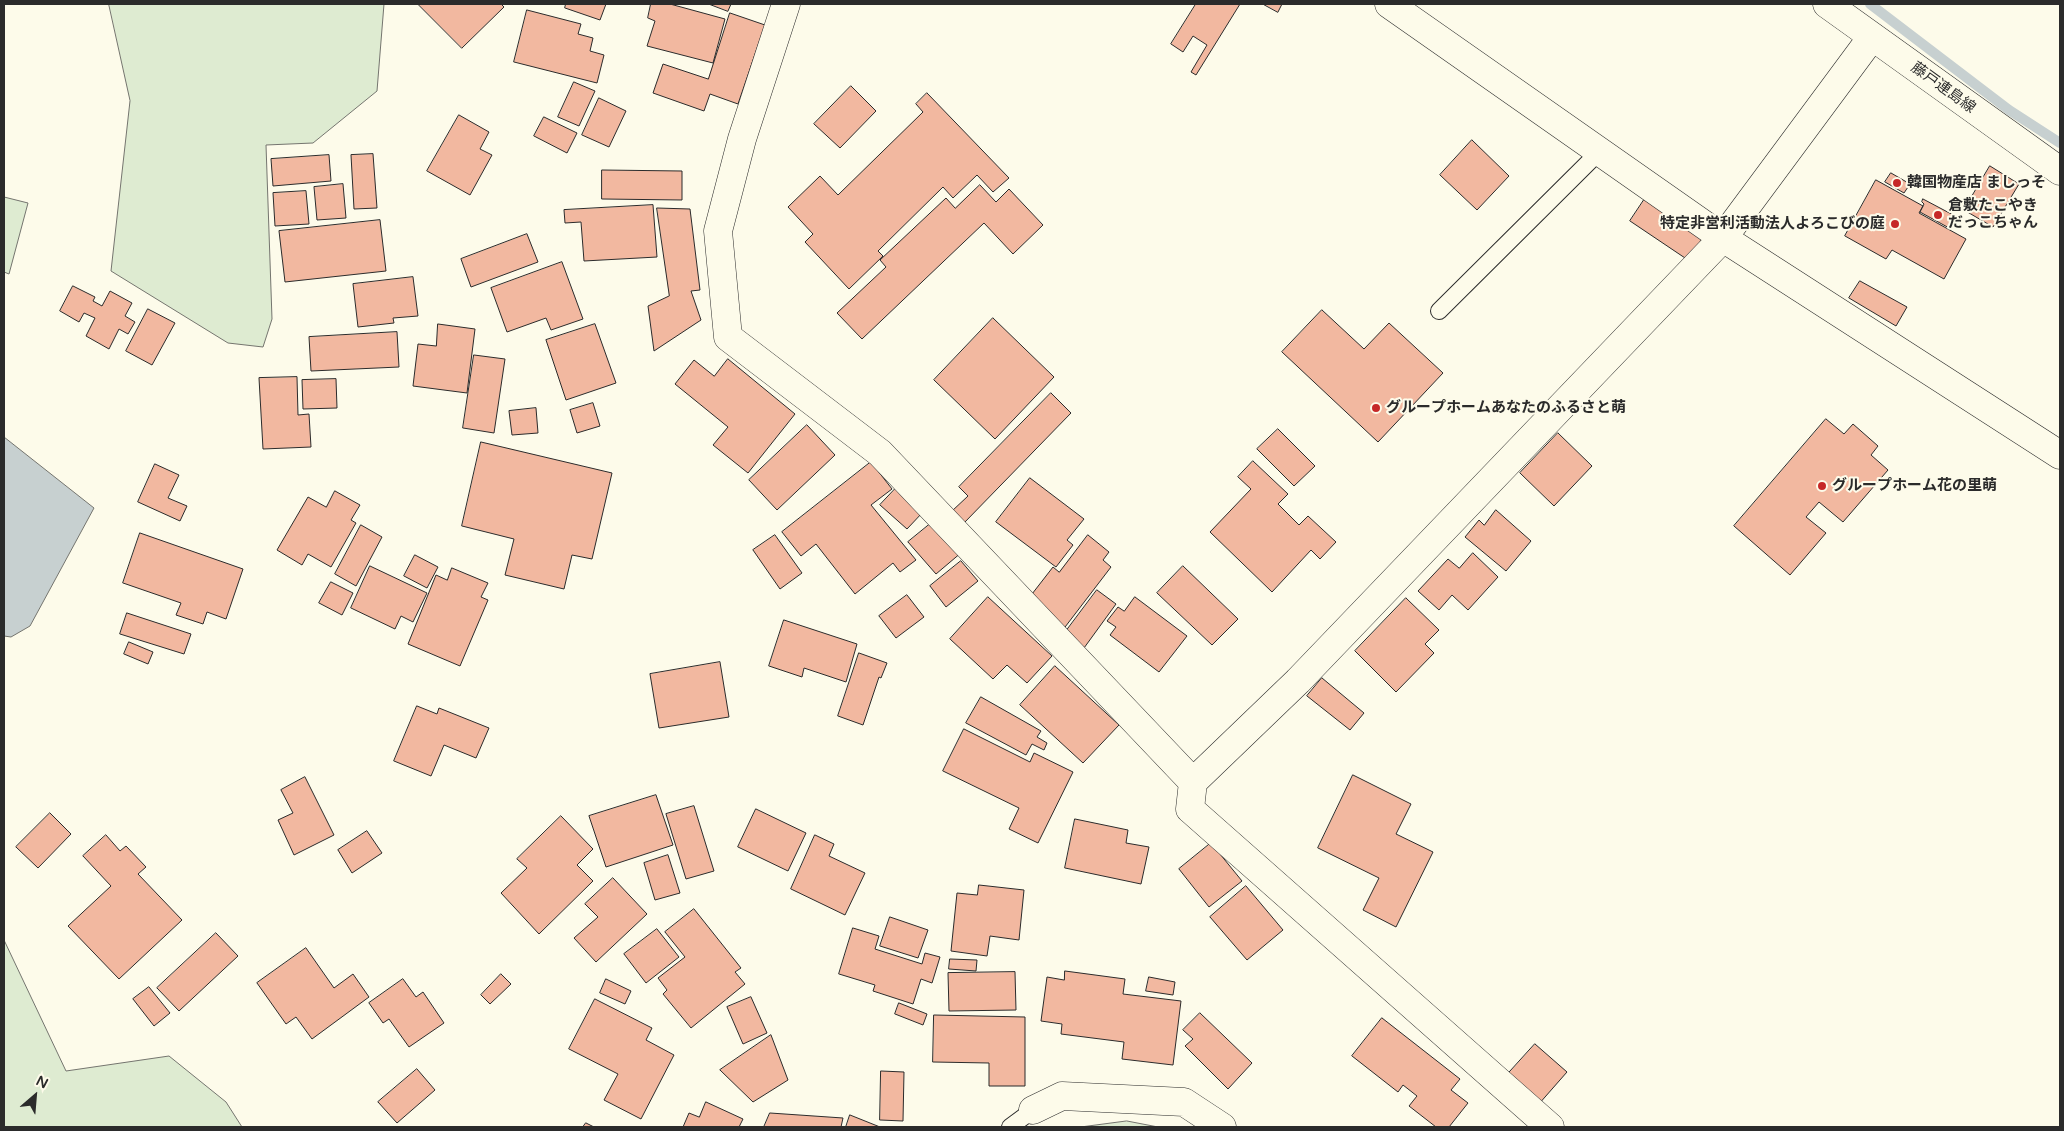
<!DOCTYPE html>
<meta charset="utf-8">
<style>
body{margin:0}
#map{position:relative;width:2064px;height:1131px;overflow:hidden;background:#fdfbea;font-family:"Varela Round",sans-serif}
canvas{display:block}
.frame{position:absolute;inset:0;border:5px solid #2b2b2b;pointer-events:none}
.north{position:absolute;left:10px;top:1071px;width:50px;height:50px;-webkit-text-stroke:4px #fdfbea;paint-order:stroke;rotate:27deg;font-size:14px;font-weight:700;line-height:20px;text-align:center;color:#2b2b2b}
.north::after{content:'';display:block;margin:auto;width:18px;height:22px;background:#2b2b2b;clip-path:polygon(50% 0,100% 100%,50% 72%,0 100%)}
</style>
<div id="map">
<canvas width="2064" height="1131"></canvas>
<div class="frame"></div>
<div class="north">N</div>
</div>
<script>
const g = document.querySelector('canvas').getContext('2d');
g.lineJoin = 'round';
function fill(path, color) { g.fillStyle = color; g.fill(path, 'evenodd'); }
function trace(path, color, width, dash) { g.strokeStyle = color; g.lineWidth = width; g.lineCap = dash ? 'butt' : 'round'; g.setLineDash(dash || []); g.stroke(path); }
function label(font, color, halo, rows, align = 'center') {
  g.font = font + ' "Varela Round","Noto Sans JP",sans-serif'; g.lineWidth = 4; g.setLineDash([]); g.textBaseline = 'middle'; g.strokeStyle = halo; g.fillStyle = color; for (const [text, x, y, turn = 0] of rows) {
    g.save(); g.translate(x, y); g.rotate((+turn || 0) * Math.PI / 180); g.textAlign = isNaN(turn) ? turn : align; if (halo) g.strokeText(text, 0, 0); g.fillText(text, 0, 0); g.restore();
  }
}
const green = new Path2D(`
 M 109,4 L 384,4 L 377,91 L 313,143 L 266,145 L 272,319 L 263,347 L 228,343 L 111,271 L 130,101 Z
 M 4,197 L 28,203 L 9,274 L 4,272 Z
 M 4,940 L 66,1071 L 169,1056 L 226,1102 L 242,1127 L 4,1127 Z
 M 1127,1121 L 1158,1127 L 1081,1127 Z`);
fill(green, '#deebd1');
trace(green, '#74746e', 1);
const water = new Path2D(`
 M 4,437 L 94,508 L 30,626 L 11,637 L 4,636 Z`);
fill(water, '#c7d0d0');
trace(water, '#74746e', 1);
trace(new Path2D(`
 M 1870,4 L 2009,110 L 2060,143`), '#c7d0d0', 10);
const building = new Path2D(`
 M 418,4 L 501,4 L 504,7 L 462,48 Z
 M 566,4 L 606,4 L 600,20 L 565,8 Z
 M 651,4 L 670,4 L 725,19 L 713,63 L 647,46 L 655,21 L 648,18 Z
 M 709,4 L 731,4 L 728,11 Z
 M 1196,4 L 1240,4 L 1196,75 L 1191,72 L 1207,45 L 1193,36 L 1183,52 L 1171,44 Z
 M 1263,4 L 1282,4 L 1278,12 Z
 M 527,10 L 581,24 L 578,34 L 593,38 L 590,51 L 604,55 L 597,83 L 514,62 Z
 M 730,13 L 765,25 L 738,104 L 710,94 L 704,111 L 653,93 L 663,64 L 708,79 Z
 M 574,82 L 595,91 L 579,126 L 558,117 Z
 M 851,86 L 876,111 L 840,148 L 814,124 Z
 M 927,93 L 1009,178 L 993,192 L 977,175 L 953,198 L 943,187 L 878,251 L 883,256 L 849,289 L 805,242 L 813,234 L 788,207 L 820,176 L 838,195 L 923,112 L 916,104 Z
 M 599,98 L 626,111 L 609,147 L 582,135 Z
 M 459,115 L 489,132 L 480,149 L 492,155 L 470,195 L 427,171 Z
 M 544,117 L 577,133 L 567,153 L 534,136 Z
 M 1472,140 L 1509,176 L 1477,210 L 1440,175 Z
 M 373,154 L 377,208 L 354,209 L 351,155 Z
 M 329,155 L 331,181 L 273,186 L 271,159 Z
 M 1990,166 L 2019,184 L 1993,227 L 1964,210 Z
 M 602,170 L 682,171 L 682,200 L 602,199 Z
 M 1891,173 L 1910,184 L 1904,193 L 1885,182 Z
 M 1876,180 L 1923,206 L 1919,213 L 1966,239 L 1944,279 L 1892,250 L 1886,259 L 1845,236 Z
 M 343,184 L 346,218 L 317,220 L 314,187 Z
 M 980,185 L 996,202 L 1009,189 L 1043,225 L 1013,254 L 984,223 L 862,339 L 837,313 L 886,267 L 880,260 L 946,198 L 955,208 Z
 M 306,191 L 309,224 L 275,226 L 273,193 Z
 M 1646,197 L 1704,236 L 1688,260 L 1630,221 Z
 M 1923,199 L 1957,217 L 1951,229 L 1920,212 L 1924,204 L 1922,202 Z
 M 653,205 L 657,257 L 584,261 L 581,222 L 565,223 L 564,210 Z
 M 657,208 L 690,209 L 700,290 L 691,291 L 701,320 L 654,351 L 648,306 L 669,296 Z
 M 380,220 L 386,271 L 285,282 L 279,231 Z
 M 527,234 L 538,262 L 471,287 L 461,259 Z
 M 562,262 L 583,319 L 551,330 L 546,318 L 507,332 L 491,288 Z
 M 413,277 L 418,316 L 393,318 L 394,323 L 358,327 L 353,284 Z
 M 1860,281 L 1907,307 L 1896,326 L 1849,298 Z
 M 73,286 L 95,297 L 93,301 L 102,306 L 110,291 L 132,303 L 125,316 L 135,322 L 128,334 L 119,329 L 109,349 L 86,336 L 95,318 L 84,313 L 79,322 L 60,311 Z
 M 148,309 L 175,323 L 152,365 L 126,351 Z
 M 1322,310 L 1364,349 L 1389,323 L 1443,373 L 1378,442 L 1282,352 Z
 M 993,318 L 1054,377 L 995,439 L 934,380 Z
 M 438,324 L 475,329 L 467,393 L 413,386 L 418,344 L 436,346 Z
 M 595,324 L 616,383 L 566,400 L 546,340 Z
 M 397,332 L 399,367 L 311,371 L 309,337 Z
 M 474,355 L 505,359 L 494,433 L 463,428 Z
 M 728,359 L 795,414 L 748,473 L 713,445 L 728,427 L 675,384 L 694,360 L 714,376 Z
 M 297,377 L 298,415 L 309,414 L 311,447 L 263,449 L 259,378 Z
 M 336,379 L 337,408 L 303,409 L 302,380 Z
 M 1051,393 L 1071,413 L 964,523 L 952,511 L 968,496 L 959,487 Z
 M 593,403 L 600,426 L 577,433 L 570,410 Z
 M 536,408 L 538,433 L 512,435 L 509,411 Z
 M 1826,419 L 1844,434 L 1853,424 L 1878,446 L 1871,455 L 1888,470 L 1843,522 L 1819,502 L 1806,517 L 1826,533 L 1790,575 L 1734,526 Z
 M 807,425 L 835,455 L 777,510 L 749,480 Z
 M 1278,429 L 1315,466 L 1294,486 L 1257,449 Z
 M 1558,433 L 1592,466 L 1554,506 L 1520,473 Z
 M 481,442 L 612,473 L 592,559 L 572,555 L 564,589 L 505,575 L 514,539 L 462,526 Z
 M 1253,461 L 1288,494 L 1278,504 L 1299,525 L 1308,516 L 1336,542 L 1320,559 L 1311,550 L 1272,592 L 1210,532 L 1251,489 L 1238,477 Z
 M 871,462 L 892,489 L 871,505 L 916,560 L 900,572 L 893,563 L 855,594 L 816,544 L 801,556 L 782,532 Z
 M 155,464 L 179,475 L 168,498 L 187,506 L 180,521 L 138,502 Z
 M 1030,478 L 1084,519 L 1067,540 L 1073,545 L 1056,567 L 996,522 Z
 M 897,487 L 923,512 L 907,529 L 880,505 Z
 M 335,491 L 360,505 L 351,520 L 356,523 L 331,567 L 308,554 L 302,565 L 277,550 L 308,497 L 326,507 Z
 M 1496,510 L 1531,541 L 1506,571 L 1465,537 L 1479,520 L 1484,525 Z
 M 935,520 L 962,552 L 936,574 L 908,542 Z
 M 361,525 L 382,537 L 356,586 L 335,574 Z
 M 140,533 L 243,569 L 226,619 L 207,612 L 203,624 L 176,615 L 181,603 L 123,583 Z
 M 775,535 L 802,573 L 780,589 L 753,550 Z
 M 1088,535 L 1109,552 L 1103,560 L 1111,567 L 1062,631 L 1025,603 L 1053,567 L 1059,572 Z
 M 1473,553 L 1498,577 L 1468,610 L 1452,595 L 1439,610 L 1418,591 L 1448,559 L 1459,568 Z
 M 415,555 L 438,567 L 427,588 L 404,576 Z
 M 961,561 L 978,581 L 946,607 L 930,586 Z
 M 370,566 L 427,593 L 413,622 L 401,616 L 395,629 L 351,608 Z
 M 1183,566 L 1238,619 L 1212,645 L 1157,593 Z
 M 452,568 L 488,583 L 481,597 L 488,600 L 460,666 L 408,644 L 436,575 L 447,580 Z
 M 331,582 L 353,593 L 342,615 L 319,603 Z
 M 1097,590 L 1116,604 L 1084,648 L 1064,634 Z
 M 907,595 L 924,617 L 896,638 L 879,616 Z
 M 988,597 L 1052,656 L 1027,683 L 1007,665 L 993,679 L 950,639 Z
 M 1135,597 L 1187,636 L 1159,672 L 1110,635 L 1116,627 L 1107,621 L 1118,607 L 1124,611 Z
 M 1406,598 L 1439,630 L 1425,644 L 1434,653 L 1396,692 L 1355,651 Z
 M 127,613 L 191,634 L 184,654 L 120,634 Z
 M 784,620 L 857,644 L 846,682 L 804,668 L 802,677 L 769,666 Z
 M 129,642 L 153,652 L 148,664 L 124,654 Z
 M 859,653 L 887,663 L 881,678 L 879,677 L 863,725 L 838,716 Z
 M 720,662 L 729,717 L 659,728 L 650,674 Z
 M 1055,666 L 1119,725 L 1083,763 L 1020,705 Z
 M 1322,678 L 1364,713 L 1350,730 L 1307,696 Z
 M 981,697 L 1041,731 L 1037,737 L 1047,743 L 1044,750 L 1032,744 L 1026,755 L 966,723 Z
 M 417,706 L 437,714 L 439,708 L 489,728 L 476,758 L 444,745 L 431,776 L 394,761 Z
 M 964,729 L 1030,762 L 1034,753 L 1073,772 L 1038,843 L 1009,829 L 1019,808 L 943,771 Z
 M 1353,775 L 1411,804 L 1396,834 L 1433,852 L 1396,927 L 1363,910 L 1379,878 L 1318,848 Z
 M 305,777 L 334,835 L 294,855 L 278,820 L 293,813 L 281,790 Z
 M 656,795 L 673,845 L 606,867 L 589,816 Z
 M 694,806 L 714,871 L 686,879 L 666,814 Z
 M 756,809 L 806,833 L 788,871 L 738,847 Z
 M 50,813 L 71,834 L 38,868 L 16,847 Z
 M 561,816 L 593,849 L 577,865 L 593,881 L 539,934 L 501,893 L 527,868 L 517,859 Z
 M 1075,819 L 1128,830 L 1126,843 L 1149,847 L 1141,884 L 1065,868 Z
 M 367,831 L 382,853 L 352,873 L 338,850 Z
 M 106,835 L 120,851 L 126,846 L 146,867 L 138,874 L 182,920 L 119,979 L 68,926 L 111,886 L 83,856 Z
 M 815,835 L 834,844 L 829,856 L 865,873 L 845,915 L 791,889 Z
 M 1211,843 L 1242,881 L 1209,907 L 1179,869 Z
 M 668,855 L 680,893 L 655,900 L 644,863 Z
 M 613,878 L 647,914 L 596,962 L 574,938 L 598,917 L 585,904 Z
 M 979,885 L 1024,890 L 1019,940 L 990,936 L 987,956 L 951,951 L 957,893 L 977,895 Z
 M 1246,886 L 1283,930 L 1247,960 L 1210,917 Z
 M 694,909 L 741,968 L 735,972 L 745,984 L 691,1028 L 663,994 L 667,990 L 658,978 L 685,957 L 665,932 Z
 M 890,917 L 928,930 L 918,958 L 880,946 Z
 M 853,928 L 879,936 L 875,949 L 922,964 L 925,953 L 940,957 L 932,983 L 921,979 L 913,1004 L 873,991 L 875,985 L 839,974 Z
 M 657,929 L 679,957 L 646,983 L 624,954 Z
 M 216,933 L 238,956 L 179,1011 L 157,988 Z
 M 306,948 L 334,988 L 353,974 L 369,997 L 312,1039 L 296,1017 L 286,1024 L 257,983 Z
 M 950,959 L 977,960 L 976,971 L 949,969 Z
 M 1065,971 L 1125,979 L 1123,994 L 1181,1001 L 1173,1065 L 1122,1059 L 1124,1042 L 1061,1034 L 1062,1024 L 1041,1021 L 1047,977 L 1064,980 Z
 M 1015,972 L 1016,1010 L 949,1011 L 948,973 Z
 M 501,974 L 511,984 L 490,1004 L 481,995 Z
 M 1149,977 L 1175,982 L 1173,995 L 1146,991 Z
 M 403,979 L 416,997 L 423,992 L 444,1023 L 409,1047 L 389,1019 L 383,1023 L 369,1003 Z
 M 606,979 L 631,991 L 625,1004 L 600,993 Z
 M 149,987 L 170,1013 L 154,1026 L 133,999 Z
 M 751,997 L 767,1033 L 743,1044 L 727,1007 Z
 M 595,999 L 652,1028 L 646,1040 L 674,1055 L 641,1119 L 604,1100 L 618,1074 L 569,1049 Z
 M 899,1003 L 927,1014 L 923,1025 L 895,1014 Z
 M 1200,1013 L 1252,1063 L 1228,1089 L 1185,1046 L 1193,1039 L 1183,1030 Z
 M 934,1015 L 1025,1017 L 1025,1086 L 989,1086 L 989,1063 L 933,1062 Z
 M 1382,1018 L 1460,1079 L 1451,1090 L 1468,1103 L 1449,1127 L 1436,1127 L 1409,1106 L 1417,1096 L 1403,1085 L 1398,1092 L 1352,1056 Z
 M 771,1035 L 788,1080 L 753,1102 L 720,1070 Z
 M 1535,1044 L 1567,1072 L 1538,1105 L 1506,1076 Z
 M 417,1069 L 435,1090 L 397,1123 L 378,1102 Z
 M 881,1071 L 904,1072 L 903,1121 L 880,1120 Z
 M 706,1102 L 743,1119 L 739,1127 L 683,1127 L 689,1113 L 699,1117 Z
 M 770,1113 L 843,1118 L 841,1127 L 764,1127 Z
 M 850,1115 L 880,1127 L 846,1127 Z
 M 586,1123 L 594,1127 L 583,1127 Z`);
fill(building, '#f2b8a0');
trace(building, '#2b2b2b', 1);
const service = new Path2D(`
 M 1439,311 L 1600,151
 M 1010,1127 L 1033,1110`);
const minor = new Path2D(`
 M 786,4 L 742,139 L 718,231 L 728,337 L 880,453 L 1193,782
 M 1389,4 L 1723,238 L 2060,455
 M 1033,1110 L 1062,1096 L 1184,1102 L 1222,1127
 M 1550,1127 L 1190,809 L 1193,782 L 1298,681 L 1723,238 L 1872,37`);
const secondary = new Path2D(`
 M 1827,4 L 2060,171`);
trace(service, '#2b2b2b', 18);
trace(minor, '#2b2b2b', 29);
trace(secondary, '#2b2b2b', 29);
trace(service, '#fdfbea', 16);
trace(minor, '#fdfbea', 28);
trace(secondary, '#fdfbea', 28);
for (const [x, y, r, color] of [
 [1897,183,5,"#c62828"],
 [1938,215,5,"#c62828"],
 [1895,224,5,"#c62828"],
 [1376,408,5,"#c62828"],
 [1822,486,5,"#c62828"]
]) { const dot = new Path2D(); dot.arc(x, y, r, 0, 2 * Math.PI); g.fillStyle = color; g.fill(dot); trace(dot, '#fdfbea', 2); }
label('15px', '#2b2b2b', '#fdfbea', [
 ["藤戸連島線",1943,88,36]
]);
label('bold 15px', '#2b2b2b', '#fdfbea', [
 ["韓国物産店 ましっそ",1907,183],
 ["倉敷たこやき",1948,206],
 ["だっこちゃん",1948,223],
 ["特定非営利活動法人よろこびの庭",1885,224,"right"],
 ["グループホームあなたのふるさと萌",1386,408],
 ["グループホーム花の里萌",1832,486]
], 'left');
</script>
